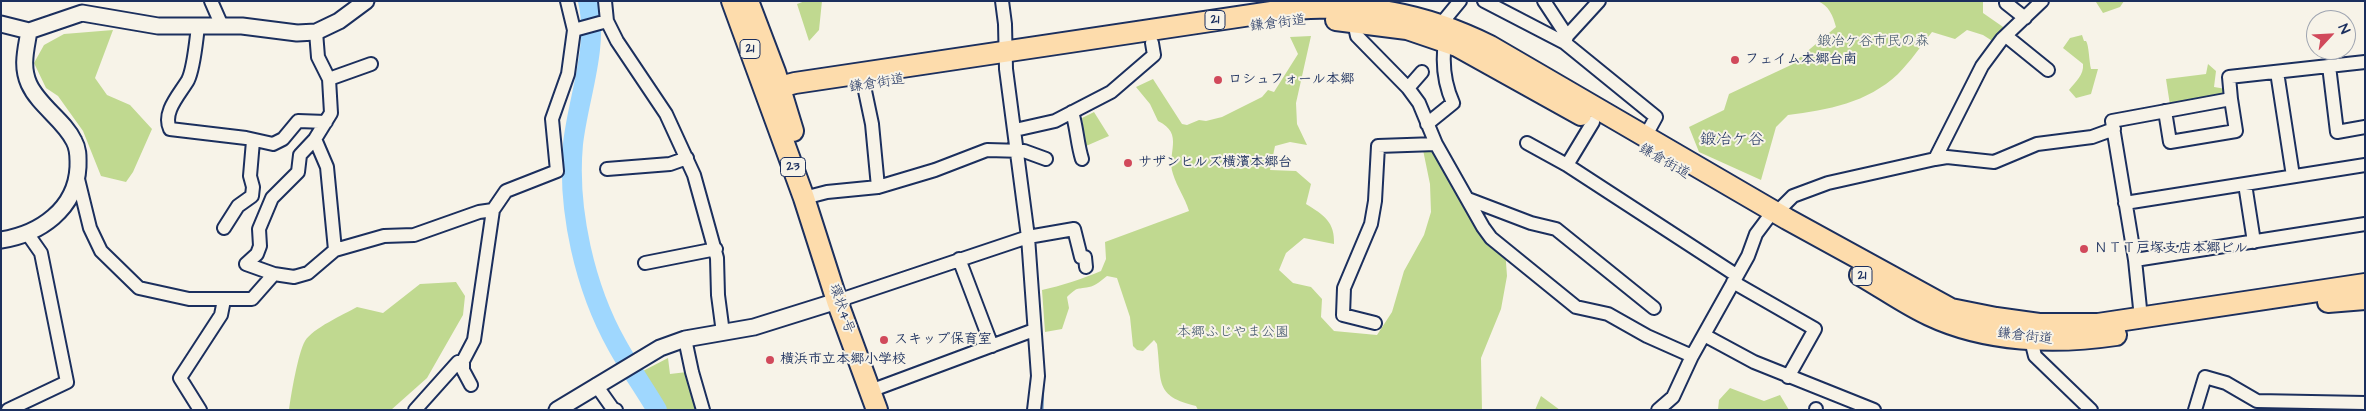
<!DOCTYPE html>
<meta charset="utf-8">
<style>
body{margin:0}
#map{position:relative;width:2366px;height:411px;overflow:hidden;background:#f7f3e8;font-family:"Architects Daughter",sans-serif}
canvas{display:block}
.frame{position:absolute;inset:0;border:2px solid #1b2f5e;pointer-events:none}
.north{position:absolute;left:2306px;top:10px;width:50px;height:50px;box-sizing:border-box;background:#f7f3e8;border:1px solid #9fa5b1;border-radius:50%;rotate:65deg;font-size:14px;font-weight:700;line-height:20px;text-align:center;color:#1b2f5e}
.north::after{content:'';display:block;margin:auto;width:18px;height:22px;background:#d1495b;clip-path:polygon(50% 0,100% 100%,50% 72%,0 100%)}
</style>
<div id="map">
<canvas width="2366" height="411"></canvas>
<div class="frame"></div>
<div class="north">N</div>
</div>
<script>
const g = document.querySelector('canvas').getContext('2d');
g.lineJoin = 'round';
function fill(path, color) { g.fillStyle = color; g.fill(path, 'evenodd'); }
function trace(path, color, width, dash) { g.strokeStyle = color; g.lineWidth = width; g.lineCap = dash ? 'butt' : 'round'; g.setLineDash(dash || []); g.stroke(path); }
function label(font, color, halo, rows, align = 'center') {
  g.font = font + ' "Architects Daughter","Klee One",sans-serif'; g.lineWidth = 4; g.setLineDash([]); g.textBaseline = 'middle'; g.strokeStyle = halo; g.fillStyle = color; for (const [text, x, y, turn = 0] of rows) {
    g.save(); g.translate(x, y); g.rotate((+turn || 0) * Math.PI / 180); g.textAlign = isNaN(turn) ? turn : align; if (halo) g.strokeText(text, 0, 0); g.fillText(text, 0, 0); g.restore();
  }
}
fill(new Path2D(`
 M 805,1 L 822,1 L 819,30 L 809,41 L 797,4 Z
 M 1817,1 L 1983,1 L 1983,13 L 2006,29 L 1994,42 L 1983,35 L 1967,30 L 1955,39 L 1932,32 C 1921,46 1910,62 1898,74 C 1867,103 1828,110 1788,115 L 1776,127 L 1761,180 L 1699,152 L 1689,127 L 1724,110 L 1729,94 L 1791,65 L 1836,27 C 1833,16 1829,5 1817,1 Z
 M 2124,1 L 2120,7 L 2103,13 L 2096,2 Z
 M 113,30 L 95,78 L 107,95 L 130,105 L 152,129 L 133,172 L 126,182 L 101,176 L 83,131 L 58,96 L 46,88 L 34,63 L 44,45 L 64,34 Z
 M 2082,35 L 2084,41 L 2086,41 C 2089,45 2089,61 2091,69 L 2098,69 L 2091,94 L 2076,98 L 2069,90 C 2076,81 2084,75 2083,64 L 2063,48 L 2070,38 Z
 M 1311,36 L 1296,103 L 1297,124 L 1307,145 L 1290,142 L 1275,146 L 1270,170 L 1296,171 L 1311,184 L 1306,204 C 1324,215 1335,222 1334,244 L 1304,238 L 1286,253 L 1279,270 L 1293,283 L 1311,287 L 1322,299 L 1321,317 L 1334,331 L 1377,335 L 1392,312 L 1404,271 L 1424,235 L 1431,212 L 1430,184 L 1422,145 L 1436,144 L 1505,249 L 1507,276 L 1501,309 L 1481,358 L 1482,410 L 1198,410 L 1196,406 C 1154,396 1162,382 1157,344 L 1154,340 L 1143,351 L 1137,350 L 1133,346 L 1130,317 L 1117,278 L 1107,276 C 1102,280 1095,286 1089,287 C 1075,290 1079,286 1067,297 L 1069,308 L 1062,329 L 1045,332 L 1042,290 C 1061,286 1082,279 1101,271 L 1106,259 L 1105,242 L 1189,211 C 1185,198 1177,187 1173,174 C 1166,153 1185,134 1158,121 L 1150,104 L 1136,87 L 1153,79 L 1182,124 L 1187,125 L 1199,120 L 1206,121 L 1222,117 L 1262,97 L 1268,90 L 1274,92 L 1298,54 L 1290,37 Z
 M 2208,64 L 2216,71 L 2214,87 L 2226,89 L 2220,96 L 2170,105 L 2166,79 L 2206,74 Z
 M 1094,112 L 1109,136 L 1086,146 L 1082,118 Z
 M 456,282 L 465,296 L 463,315 L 427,378 L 391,410 L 289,410 C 291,395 298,353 305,341 C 313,328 343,315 357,307 L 383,313 L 420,284 Z
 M 668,358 L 670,374 L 687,372 L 695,410 L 666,410 L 656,400 L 641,372 Z
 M 1730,388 L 1764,401 L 1780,395 L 1789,410 L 1718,410 L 1719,400 Z
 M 1541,396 L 1560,410 L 1535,410 Z`), '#c0d990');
trace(new Path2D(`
 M 1042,410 L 1043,383`), '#6a94be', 3);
trace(new Path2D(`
 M 588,1 C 599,47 578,98 573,144 C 567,210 585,288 617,345 C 629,367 644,388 657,410`), '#9fd7fe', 20);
const minor = new Path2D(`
 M 211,1 L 222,26
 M 605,1 L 607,21 L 617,41 L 666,114 L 694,175 L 717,258 L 718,295 L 723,333
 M 1002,1 L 1005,24 L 1006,69 L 1028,237 L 1038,376 L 1034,410
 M 1484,1 L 1565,43
 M 1544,1 L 1567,36 L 1565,43 L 1656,117 L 1645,137
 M 2006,3 L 2025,18
 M 1353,17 L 1357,36 L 1408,88 L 1419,103 L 1436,144 L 1483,227 L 1491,238 L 1576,307 L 1608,314 L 1647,336 L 1692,356 L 1748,256 L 1756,234 L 1771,214 L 1782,207 L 1793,196 L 1828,183 L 1935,159 L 1947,157 L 1994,162 L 2037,144 L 2092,137 L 2114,129
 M 1441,24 L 1460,1
 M 198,27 C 196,41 194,68 188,80 C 180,94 162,112 170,129 L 246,138 L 273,144 L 283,139 L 298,121 L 326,122
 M 574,30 L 607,21
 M 1567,36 L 1599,1
 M 2006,36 L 2048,70
 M 2329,66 L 2337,132 L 2365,127
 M 2277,72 L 2293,176
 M 329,79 L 371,64
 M 864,86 L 872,124 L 878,187
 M 1408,88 L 1422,72
 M 2165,111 L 2170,142 L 2236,131 L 2231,99
 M 1072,112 C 1077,128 1077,143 1082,159
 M 1593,122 L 1567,165 L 1736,275
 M 1427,124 L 1453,103 C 1444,83 1442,63 1445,42
 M 1015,130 L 1055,121 L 1111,92 L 1154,55 L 1152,43
 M 315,139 L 327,167 L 335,250
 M 1527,143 L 1567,165
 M 1935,159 L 1982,66 L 2002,39 L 2042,1
 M 607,169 L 670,164 L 687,158
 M 77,175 L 90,228 L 101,251 L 139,288 L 189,299 L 252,299 L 274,274 L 294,277 L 308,273 L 335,250 L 384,236 L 414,235 L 479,212 L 493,210
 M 2245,184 L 2254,242
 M 804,198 L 827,192 L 878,187 L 935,170 L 987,150 L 1024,151 L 1046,159
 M 1468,199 L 1531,223 L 1556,229 L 1654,308
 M 2125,203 L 2365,165
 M 224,228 L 238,206 L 252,196 L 253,187 L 250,176 L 253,141
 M 959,259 L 992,346
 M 2135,260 L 2365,224
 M 645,263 L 716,249
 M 274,274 L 246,264 L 257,254 L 260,246 L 259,229 L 272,198 L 298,172 L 300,155 L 315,139 L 331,113 L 329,79 L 318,57 L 316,32
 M 1733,282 L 1815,329 L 1788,377
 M 837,301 L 1028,237 L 1074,229 L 1081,257 L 1085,257 L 1086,267
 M 2141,318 L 2135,260 L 2112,121 L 2231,99 L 2229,77 L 2365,62
 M 1375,323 L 1343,315 L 1344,288 L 1371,224 L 1375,201 L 1378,146 L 1436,144
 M 2029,332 L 2035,356 L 2091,410
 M 1704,335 L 1754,362 L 1874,410
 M 685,339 L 692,372 L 703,410
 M 463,361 L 463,370 L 471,385
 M 596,385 L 613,409 L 616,410
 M 870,391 L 1034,330
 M 8,410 L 67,382 L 41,253 L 27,233
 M 200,410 L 180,378 L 221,315 L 224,300
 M 415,410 L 458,362 L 463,361 L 474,340 L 493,210 L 506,191 L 557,171 L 552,119 L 568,74 L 574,30 L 567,1
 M 1658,410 L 1673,397 L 1692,356
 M 1816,410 L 1816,409
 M 2195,410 L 2205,377 L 2226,383 L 2257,401 L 2365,403`);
const tertiary = new Path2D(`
 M 1,24 L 29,31 L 82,13 L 158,26 L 242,26 L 297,33 L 316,32 L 339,21 L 366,1
 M 1,240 C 40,234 76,209 78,167 C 78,158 79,150 74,141 C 64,120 39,106 29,84 C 21,66 26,50 29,31
 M 557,410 L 660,348 L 685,339 L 754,327 L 837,301`);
const primary = new Path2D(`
 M 732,1 L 804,198 L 837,301 L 877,410
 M 748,1 L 775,72 L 793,131
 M 1336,20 L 1407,29 L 1457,46 L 1581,115
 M 768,97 L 780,87 L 795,83 L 1291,9 C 1365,3 1423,13 1490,46 L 1787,219 L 1951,309 L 1996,318 L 2039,324 L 2098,324 L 2365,284
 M 1860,275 C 1883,288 1905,304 1929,315 C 1986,342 2055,344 2116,335
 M 2328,302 L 2365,299`);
trace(minor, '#1b2f5e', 16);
trace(tertiary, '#1b2f5e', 19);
trace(primary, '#1b2f5e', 24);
trace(minor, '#f7f3e8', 12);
trace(tertiary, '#f7f3e8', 15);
trace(primary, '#fddcac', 20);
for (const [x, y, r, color] of [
 [1735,60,5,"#d1495b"],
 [1218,80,5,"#d1495b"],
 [1128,163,5,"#d1495b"],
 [2084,249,5,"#d1495b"],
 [884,340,5,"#d1495b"],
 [770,360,5,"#d1495b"]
]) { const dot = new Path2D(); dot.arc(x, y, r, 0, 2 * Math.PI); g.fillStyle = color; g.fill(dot); trace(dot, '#f7f3e8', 2); }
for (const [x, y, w] of [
 [1215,20,20],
 [750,49,20],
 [793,167,25],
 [1862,276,20]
]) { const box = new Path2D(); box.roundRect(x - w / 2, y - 9.5, w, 19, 4); g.fillStyle = '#f7f3e8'; g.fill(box); trace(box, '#1b2f5e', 1); }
label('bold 12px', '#1b2f5e', null, [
 ["21",1215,20],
 ["21",750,49],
 ["23",793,167],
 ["21",1862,276]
]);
label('14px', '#1b2f5e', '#f7f3e8', [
 ["鎌倉街道",1278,24,-7],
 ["鎌倉街道",877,84,-9],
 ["鎌倉街道",1664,162,30],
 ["環状4号",841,309,71],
 ["鎌倉街道",2025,337,7]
]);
label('14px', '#3c5168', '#f7f3e8', [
 ["鍛冶ケ谷市民の森",1873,42],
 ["本郷ふじやま公園",1233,333]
]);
label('bold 14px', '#1b2f5e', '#f7f3e8', [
 ["フェイム本郷台南",1745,60],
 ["ロシュフォール本郷",1228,80],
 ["サザンヒルズ横濱本郷台",1138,163],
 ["ＮＴＴ戸塚支店本郷ビル",2094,249],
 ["スキップ保育室",894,340],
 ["横浜市立本郷小学校",780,360]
], 'left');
label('16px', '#1b2f5e', '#f7f3e8', [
 ["鍛冶ケ谷",1732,141]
]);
</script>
